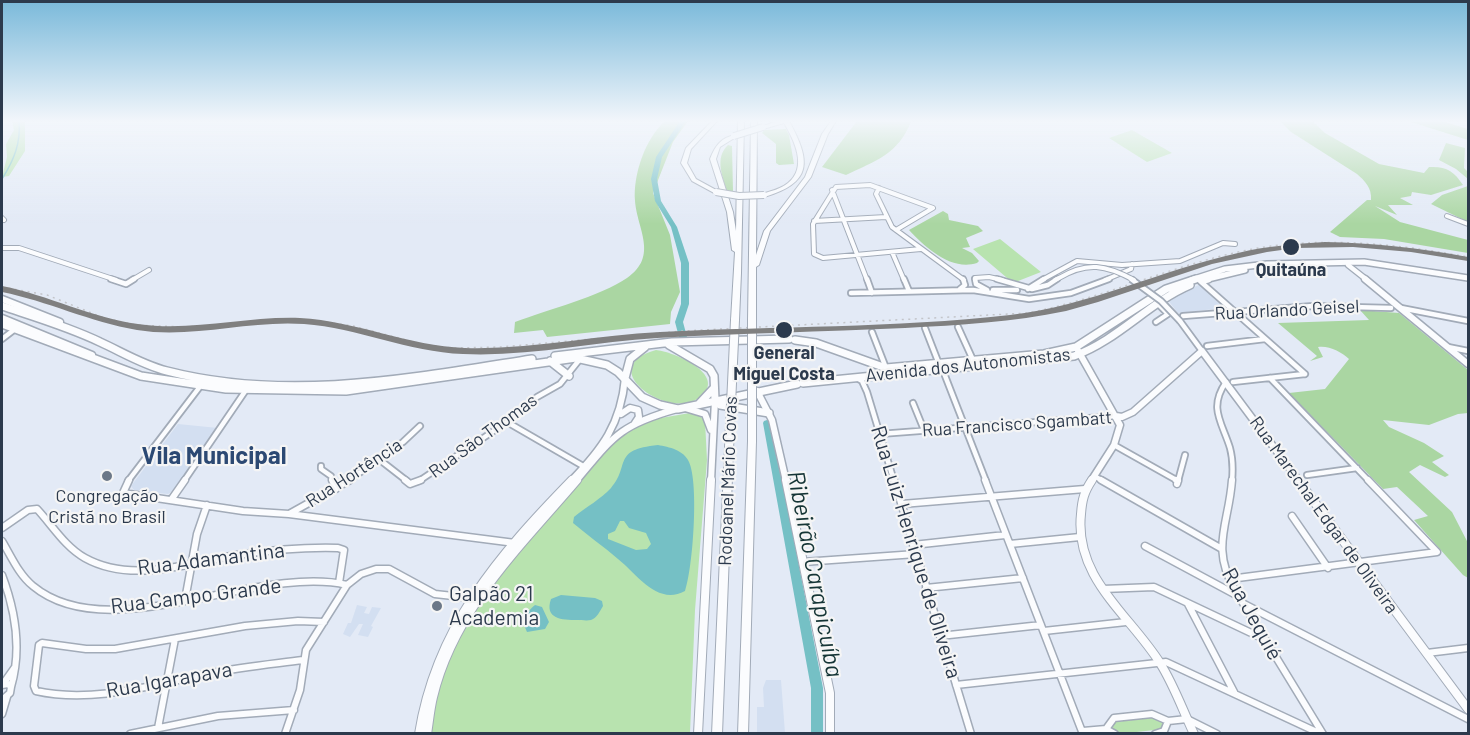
<!DOCTYPE html>
<meta charset="utf-8">
<style>
body{margin:0}
#map{position:relative;width:1470px;height:735px;overflow:hidden;background:#e3eaf6;font-family:Barlow,sans-serif}
canvas{display:block}
.frame{position:absolute;inset:0;border:3px solid #2c3a4d;pointer-events:none}
</style>
<div id="map">
<canvas width="1470" height="735"></canvas>
<div class="frame"></div>
</div>
<script>
const g = document.querySelector('canvas').getContext('2d');
g.lineJoin = 'round';
function fill(path, color) { g.fillStyle = color; g.fill(path, 'evenodd'); }
function trace(path, color, width, dash) { g.strokeStyle = color; g.lineWidth = width; g.lineCap = dash ? 'butt' : 'round'; g.setLineDash(dash || []); g.stroke(path); }
function label(font, color, halo, rows, align = 'center') {
  g.font = font + ' Barlow,sans-serif'; g.lineWidth = 4.5; g.setLineDash([]); g.textBaseline = 'middle'; g.strokeStyle = halo; g.fillStyle = color; for (const [text, x, y, turn = 0] of rows) {
    g.save(); g.translate(x, y); g.rotate((+turn || 0) * Math.PI / 180); g.textAlign = isNaN(turn) ? turn : align; if (halo) g.strokeText(text, 0, 0); g.fillText(text, 0, 0); g.restore();
  }
}
fill(new Path2D(`
 M 1199,285 L 1224,308 L 1178,313 L 1167,299 Z
 M 178,424 L 218,428 L 175,490 L 168,494 L 134,490 L 131,486 Z
 M 357,605 L 367,607 L 364,613 L 369,614 L 372,607 L 381,608 L 371,626 L 373,627 L 368,637 L 358,635 L 363,624 L 359,624 L 350,637 L 343,634 L 348,623 L 351,623 Z
 M 766,680 L 781,680 L 785,733 L 757,733 L 757,707 L 764,707 L 763,688 Z`), '#d3dff1');
fill(new Path2D(`
 M 12,121 L 25,121 L 25,151 L 9,176 L 2,177 L 7,157 L 6,144 L 14,130 Z
 M 1132,130 L 1172,153 L 1147,162 L 1109,138 Z
 M 1000,239 L 1041,272 L 1013,283 L 973,249 Z
 M 656,350 C 670,351 719,370 706,391 C 703,397 694,401 687,403 C 654,409 599,366 656,350 Z
 M 690,413 L 699,415 L 705,421 L 707,460 L 695,610 L 690,733 L 428,734 L 432,699 L 449,657 L 472,613 L 503,566 L 621,433 L 655,419 Z
 M 1156,717 L 1163,722 L 1163,729 L 1119,734 L 1112,728 L 1115,722 Z`), '#b8e3af');
fill(new Path2D(`
 M 665,121 L 688,121 L 673,142 L 653,193 L 670,235 L 680,292 L 671,312 L 670,324 L 547,337 L 543,330 L 514,333 L 515,322 C 547,310 601,296 627,278 C 659,256 637,229 635,201 C 633,175 645,139 665,121 Z
 M 857,121 L 911,121 C 899,154 875,161 846,175 L 822,167 Z
 M 1280,121 L 1312,121 L 1325,133 L 1379,164 L 1424,173 L 1429,167 C 1446,166 1454,171 1463,185 L 1431,195 L 1412,192 L 1411,196 L 1400,198 L 1413,205 L 1388,205 L 1397,215 L 1375,206 L 1400,222 L 1468,240 L 1468,253 L 1384,239 L 1340,237 L 1330,232 L 1367,200 L 1371,200 C 1372,188 1365,181 1357,174 L 1291,132 Z
 M 1408,121 L 1442,121 L 1468,129 L 1468,140 Z
 M 786,129 L 789,135 L 794,164 L 779,165 L 776,163 L 776,144 L 762,133 L 764,130 Z
 M 1446,143 L 1465,148 L 1464,168 L 1468,172 L 1468,179 L 1456,169 L 1439,160 Z
 M 728,145 L 732,146 L 733,191 L 727,192 C 723,177 714,158 728,145 Z
 M 1468,186 L 1468,222 L 1431,204 L 1442,195 Z
 M 943,211 L 948,214 L 949,220 L 978,226 L 983,231 L 966,238 L 970,247 L 962,248 L 972,253 L 979,261 L 977,263 C 951,271 926,248 909,230 Z
 M 1360,310 L 1399,313 L 1468,370 L 1468,413 L 1458,414 L 1429,425 L 1383,420 L 1389,427 L 1424,443 L 1444,456 L 1432,462 L 1449,475 L 1445,477 L 1420,465 L 1409,472 L 1452,512 L 1468,543 L 1468,578 L 1463,575 L 1414,520 L 1428,516 L 1397,487 L 1383,489 L 1289,393 L 1325,389 L 1349,359 C 1342,352 1328,345 1318,347 L 1323,357 L 1310,361 L 1317,356 L 1278,323 L 1369,320 Z`), '#aad6a2');
fill(new Path2D(`
 M 658,445 C 669,447 684,450 689,462 C 699,484 693,568 685,591 C 657,606 637,574 618,559 C 603,546 587,535 573,523 L 574,517 C 586,507 601,499 611,488 C 631,465 611,450 658,445 ZM 620,521 L 624,521 L 629,528 L 646,533 L 651,544 L 647,549 L 636,550 L 608,539 L 608,534 L 615,531 Z
 M 561,595 L 595,598 L 602,601 L 603,606 C 600,611 597,618 591,620 C 587,621 581,620 577,620 C 562,620 544,619 551,599 Z
 M 535,605 L 542,607 L 549,622 L 545,629 L 527,632 C 521,621 526,612 535,605 Z`), '#75c0c5');
trace(new Path2D(`
 M 2,179 C 14,160 21,143 19,121`), '#75c0c5', 1.5);
fill(new Path2D(`
 M 680,121 L 686,121 L 662,157 L 657,179 L 661,201 L 677,227 L 689,263 L 689,304 L 683,322 L 687,337 L 683,340 L 679,337 L 675,322 L 681,304 L 681,263 L 671,227 L 655,201 L 651,179 L 656,157 Z
 M 767,420 L 770,421 L 771,423 L 823,688 L 823,734 L 811,734 L 811,688 L 763,423 L 764,421 Z`), '#75c0c5');
const streetFar2 = new Path2D(`
 M 879,188 L 876,194 L 892,227 L 964,280
 M 832,190 L 867,280
 M 1447,216 L 1468,224
 M 2,218 L 4,220
 M 814,221 L 886,217
 M 896,230 L 933,208 L 870,185 L 836,187 L 813,224 L 814,254 L 823,258 L 921,249
 M 2,248 L 19,248 L 116,280
 M 892,252 L 904,280
 M 132,280 L 149,270
 M 975,280 L 975,278 L 989,277 L 1002,280
 M 1042,280 L 1077,261 L 1122,265 L 1180,261 L 1223,243 L 1235,244
 M 1055,280 L 1059,278
 M 1105,280 L 1131,269 L 1132,264`);
const streetFar1 = new Path2D(`
 M 111,279 L 126,284 L 134,279
 M 867,279 L 872,293
 M 904,279 L 909,291
 M 975,279 L 976,284 L 987,290
 M 997,279 L 1032,289
 M 1200,281 L 1305,374
 M 960,289 L 965,285 L 963,279
 M 1028,289 L 1044,279
 M 1032,289 L 1048,285 L 1057,279
 M 993,290 L 1017,290
 M 851,293 L 973,290 L 1029,299 L 1071,293 L 1109,279
 M 1401,308 L 1468,321
 M 1183,316 L 1313,306 L 1391,308
 M 1180,321 L 1202,351
 M 1156,322 L 1168,314 L 1157,303
 M 958,327 L 973,360
 M 925,328 L 939,364
 M 872,332 L 886,368
 M 2,339 L 15,329
 M 1207,346 L 1265,339
 M 1448,347 L 1468,351
 M 942,368 L 986,481
 M 857,378 L 862,381 L 867,392 L 894,481
 M 1270,378 L 1369,481
 M 1226,382 C 1208,408 1222,422 1230,448 C 1233,459 1233,470 1232,481
 M 1233,382 L 1305,374
 M 913,403 L 924,430
 M 507,422 L 583,466
 M 880,434 L 1116,416
 M 1114,445 L 1178,481
 M 380,460 L 407,481
 M 321,466 L 321,469 L 331,476 L 333,481
 M 1307,475 L 1357,468
 M 1094,476 L 1103,481
 M 128,481 L 205,380
 M 184,481 L 246,390
 M 348,481 L 403,442 L 420,426
 M 419,481 L 507,422 L 537,397 L 560,384 L 580,359
 M 1178,481 L 1185,455`);
const street = new Path2D(`
 M 129,480 L 123,493 L 243,511 L 289,514 L 350,480
 M 332,480 L 336,489
 M 405,480 L 410,484 L 421,480
 M 894,480 L 971,734
 M 985,480 L 1083,734
 M 1101,480 L 1222,549
 M 1176,480 L 1178,481
 M 1232,480 C 1229,524 1210,547 1235,590 L 1323,734
 M 1177,484 L 1178,480
 M 171,500 L 185,480
 M 902,504 L 1085,489
 M 289,514 L 515,543
 M 1292,516 L 1328,568
 M 2,528 L 28,510 L 37,509 C 52,525 65,547 85,558 C 132,584 188,563 237,555 C 271,550 304,547 338,548 L 344,550 L 339,583
 M 2,541 C 11,556 19,575 33,586 C 109,649 256,564 347,585
 M 1010,544 L 1080,537
 M 913,545 L 1005,535
 M 1145,546 L 1240,597
 M 803,562 L 916,554
 M 2,575 C 16,612 22,649 11,687
 M 1230,579 L 1437,552 L 1368,480
 M 926,588 L 1023,578
 M 1103,589 L 1154,587 L 1266,640
 M 185,600 L 197,534 L 207,505
 M 1188,604 L 1234,692
 M 1244,604 L 1468,719
 M 1044,631 L 1126,622
 M 940,636 L 1041,625
 M 1427,653 L 1468,648
 M 303,660 C 273,664 242,667 212,673 C 155,684 94,704 36,691 L 34,686 L 39,645 L 42,643 L 86,649 L 115,649 L 245,626 L 298,621 L 324,622
 M 3,684 L 15,667
 M 2,685 L 8,684 L 11,687 L 10,693 L 2,700
 M 956,685 L 1166,662 L 1321,734
 M 2,714 L 7,697
 M 158,728 L 175,639
 M 1106,729 L 1114,718 L 1152,714 L 1168,721 L 1187,719 L 1217,734
 M 1083,731 L 1106,729 L 1115,734
 M 130,734 L 218,716 L 294,710
 M 285,734 L 300,690 L 306,650 L 347,585 L 361,574 L 376,569 L 389,569 L 435,594 L 471,598
 M 1155,734 L 1164,731 L 1168,721`);
const secondaryFar2 = new Path2D(`
 M 1348,265 L 1367,280`);
const secondaryFar1 = new Path2D(`
 M 1365,279 L 1468,364
 M 2,299 L 60,322
 M 2,318 L 92,355
 M 1076,347 L 1120,425 L 1114,445 L 1091,481
 M 757,391 L 772,420 L 786,481
 M 685,408 L 705,414 L 711,430
 M 621,414 L 630,408 L 638,410 L 639,417 L 635,423
 M 1116,416 L 1122,417 L 1133,412 L 1202,351 L 1299,481
 M 571,481 C 602,449 621,424 625,378
 M 576,481 C 613,437 619,425 677,409
 M 711,481 L 715,400`);
const secondary = new Path2D(`
 M 786,480 L 830,693 L 830,734
 M 1092,480 C 1084,492 1082,500 1081,514 C 1074,578 1130,615 1160,663 C 1174,685 1183,711 1194,734
 M 1298,480 L 1468,709
 M 419,734 C 436,627 499,555 572,480
 M 427,734 C 429,722 430,709 433,697 C 454,609 521,546 577,480
 M 698,734 L 711,480`);
const primaryFar1 = new Path2D(`
 M 1191,280 L 1225,269 L 1267,264 L 1364,262 L 1468,278
 M 1204,280 L 1245,270`);
const primary = new Path2D(`
 M 1204,280 L 1208,279
 M 2,306 C 35,317 69,327 100,342 C 122,352 143,365 167,371 C 288,402 411,378 532,359
 M 2,324 L 141,376 L 226,389 L 346,391 L 576,358 L 607,365 L 618,372 L 642,397 L 660,405 L 678,409 L 797,384
 M 795,340 L 816,343 L 886,368 L 1044,354 L 1076,347 L 1166,289 L 1196,279
 M 669,345 L 710,369 L 714,376 L 715,400 L 720,405 L 769,413
 M 555,356 L 672,342 L 789,339
 M 550,361 L 569,376
 M 625,378 L 630,359 L 645,347
 M 803,383 L 1074,356 C 1118,340 1148,303 1190,285
 M 699,404 L 714,388`);
const highway = new Path2D(`
 M 712,121 L 717,121 L 691,149 L 687,163 L 696,179 L 718,191 L 719,192 L 716,194 L 692,181 L 681,163 L 686,148 Z
 M 738,121 L 744,121 L 741,273 L 739,320 L 735,322 L 731,320 L 735,252 L 732,250 L 727,212 L 710,159 C 715,146 721,137 736,135 L 736,137 L 720,147 L 716,159 L 733,212 L 736,231 Z
 M 751,121 L 757,121 L 756,255 L 764,231 L 805,177 L 822,134 L 831,121 L 836,121 L 828,134 L 811,177 L 770,231 L 759,265 L 756,267 L 756,320 L 752,322 L 748,320 Z
 M 778,121 L 789,121 C 811,161 813,183 764,197 L 762,196 L 762,194 C 771,191 781,189 788,183 C 808,167 794,140 784,123 L 763,129 L 760,127 Z
 M 730,422 L 733,423 L 734,425 L 722,734 L 712,734 L 726,425 L 727,423 Z
 M 752,438 L 755,439 L 756,441 L 748,734 L 738,734 L 748,441 L 749,439 Z`);
trace(streetFar2, '#a2abb8', 6);
trace(streetFar1, '#a2abb8', 8);
trace(street, '#a2abb8', 9);
trace(secondaryFar2, '#a2abb8', 7);
trace(secondaryFar1, '#a2abb8', 9);
trace(secondary, '#a2abb8', 10);
trace(primaryFar1, '#a2abb8', 8);
trace(primary, '#a2abb8', 10);
trace(highway, '#a2abb8', 2);
trace(streetFar2, '#fbfcfe', 4);
trace(streetFar1, '#fbfcfe', 4.5);
trace(street, '#fbfcfe', 6);
trace(secondaryFar2, '#fbfcfe', 4.5);
trace(secondaryFar1, '#fbfcfe', 6);
trace(secondary, '#fbfcfe', 8);
trace(primaryFar1, '#fbfcfe', 5);
trace(primary, '#fbfcfe', 7);
fill(highway, '#fbfcfe');
trace(new Path2D(`
 M 2,287 L 47,295 L 104,318 L 136,325 L 183,327 L 311,320 L 353,326 L 425,345 L 453,348 L 501,347 L 683,331 L 1028,313 C 1100,299 1166,268 1238,252 C 1314,235 1392,243 1468,257`), '#c3c5ca', 1.5, [2, 4.5]);
const streetBridgeFar1 = new Path2D(`
 M 1059,278 C 1087,261 1106,265 1134,280`);
const streetBridge = new Path2D(`
 M 1131,279 L 1161,301 L 1180,321`);
const highwayBridgeFar1 = new Path2D(`
 M 734,136 L 763,127
 M 716,192 L 739,196 L 764,195`);
const highwayBridge = new Path2D(`
 M 752,320 L 752,441
 M 730,425 L 735,320`);
trace(streetBridgeFar1, '#a2abb8', 6, []);
trace(streetBridge, '#a2abb8', 8, []);
trace(highwayBridgeFar1, '#a2abb8', 8, []);
trace(highwayBridge, '#a2abb8', 10, []);
trace(streetBridgeFar1, '#fbfcfe', 4);
trace(streetBridge, '#fbfcfe', 4.5);
trace(highwayBridgeFar1, '#fbfcfe', 6);
trace(highwayBridge, '#fbfcfe', 8);
fill(new Path2D(`
 M 1325,242 C 1373,243 1420,248 1468,257 L 1468,261 L 1411,252 L 1353,247 L 1296,248 L 1267,252 L 1212,264 L 1098,302 L 1066,311 C 1013,322 960,325 905,328 C 823,332 740,333 657,338 C 592,342 528,357 463,354 C 408,352 358,328 304,324 C 248,320 192,339 137,330 C 90,322 47,301 2,292 L 2,286 C 48,295 92,318 138,324 C 192,332 246,316 300,318 C 356,321 409,346 465,348 C 531,350 595,335 660,332 C 777,326 894,328 1010,315 C 1089,306 1161,270 1238,253 C 1266,246 1295,244 1325,242 Z`), '#808080');
const sky = g.createLinearGradient(0, 0, 0, 224);
sky.addColorStop(0, '#7ab9da');
sky.addColorStop(0.54, '#f2f6fb');
sky.addColorStop(1, '#f2f6fb00');
g.fillStyle = sky;
g.fillRect(0, 0, 1470, 224);
for (const [x, y, r, color] of [
 [1291,247,9,"#2c3a4d"],
 [784,330,9,"#2c3a4d"],
 [107,476,6,"#6c7888"],
 [437,606,6,"#6c7888"]
]) { const dot = new Path2D(); dot.arc(x, y, r, 0, 2 * Math.PI); g.fillStyle = color; g.fill(dot); trace(dot, '#f5f5f5', 2); }
label('bold 18px', '#2c3a4d', '#f5f5f5', [
 ["Quitaúna",1291,270],
 ["General",784,353],
 ["Miguel Costa",784,374]
]);
label('18px', '#2c3a4d', '#f5f5f5', [
 ["Rua Orlando Geisel",1287,310,-3],
 ["Avenida dos Autonomistas",968,365,-6],
 ["Rua Francisco Sgambatt",1017,424,-4],
 ["Rua São Thomas",483,436,-36],
 ["Rua Hortência",354,473,-33],
 ["Rodoanel Mário Covas",728,481,-88],
 ["Rua Marechal Edgar de Oliveira",1324,515,54]
]);
label('18px', '#2c3a4d', '#f5f5f5', [
 ["Congregação",107,496],
 ["Cristã no Brasil",107,517]
]);
label('21px', '#2c3a4d', '#f5f5f5', [
 ["Rua Luiz Henrique de Oliveira",916,552,73],
 ["Rua Adamantina",211,559,-7],
 ["Rua Campo Grande",196,596,-7],
 ["Rua Jequié",1252,614,61],
 ["Rua Igarapava",169,680,-10]
]);
label('21px', '#2c3a4d', '#f5f5f5', [
 ["Galpão 21",449,594],
 ["Academia",449,618]
], 'left');
label('bold 24px', '#2c4973', '#f5f5f5', [
 ["Vila Municipal",214,456]
]);
label('italic 24px', '#153536', '#f5f5f5', [
 ["Ribeirão Carapicuíba",815,574,79]
]);
</script>
